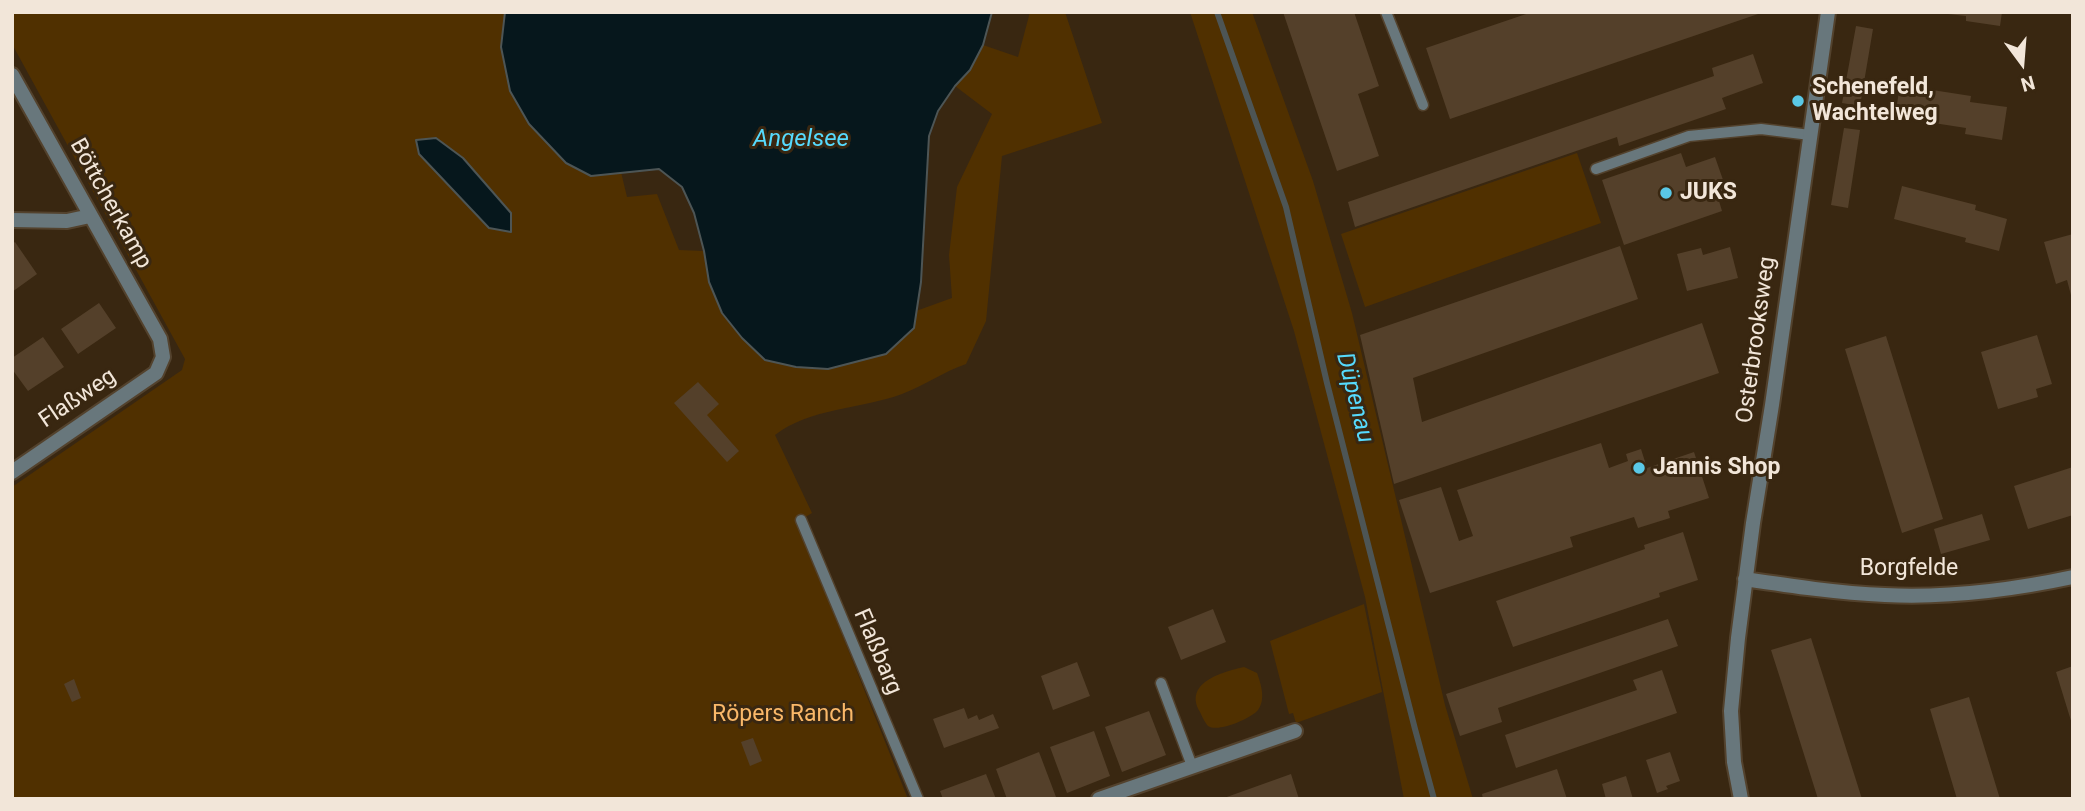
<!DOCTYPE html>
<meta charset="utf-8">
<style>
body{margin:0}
#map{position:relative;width:2085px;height:811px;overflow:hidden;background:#392711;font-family:Roboto,sans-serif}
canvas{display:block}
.frame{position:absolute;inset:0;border:14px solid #f2e6d9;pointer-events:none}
.north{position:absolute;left:1987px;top:28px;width:70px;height:70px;-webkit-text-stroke:5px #392711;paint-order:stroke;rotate:164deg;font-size:19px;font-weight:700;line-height:28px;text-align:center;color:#f2e6d9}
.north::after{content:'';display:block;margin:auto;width:24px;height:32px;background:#f2e6d9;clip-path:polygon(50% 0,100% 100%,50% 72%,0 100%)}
</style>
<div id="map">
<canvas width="2085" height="811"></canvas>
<div class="frame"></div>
<div class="north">N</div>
</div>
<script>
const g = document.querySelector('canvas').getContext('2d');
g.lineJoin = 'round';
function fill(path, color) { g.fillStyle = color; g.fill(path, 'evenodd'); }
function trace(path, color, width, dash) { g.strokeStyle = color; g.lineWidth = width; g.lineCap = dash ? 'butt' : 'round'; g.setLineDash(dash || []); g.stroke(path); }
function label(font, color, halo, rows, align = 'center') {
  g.font = font + ' Roboto,sans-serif'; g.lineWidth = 6; g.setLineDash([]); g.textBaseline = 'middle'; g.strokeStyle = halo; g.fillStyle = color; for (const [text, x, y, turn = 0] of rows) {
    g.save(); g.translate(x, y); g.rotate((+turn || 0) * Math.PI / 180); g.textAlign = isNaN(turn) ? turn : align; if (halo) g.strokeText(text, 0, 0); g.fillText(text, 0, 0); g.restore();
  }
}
fill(new Path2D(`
 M 12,12 L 505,12 L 501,47 L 510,91 L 591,176 L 621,172 L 627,197 L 657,194 L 679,250 L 704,251 L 709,282 L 764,360 L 796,367 L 828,369 L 914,328 L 916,311 L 952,298 L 949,255 L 957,187 L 992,114 L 955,86 L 970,70 L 983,45 L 1018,57 L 1030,12 L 1065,12 L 1102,123 L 1002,156 L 986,321 L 966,364 C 943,372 925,385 902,394 C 861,409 810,408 775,435 L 812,513 L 797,522 L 908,799 L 12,799 L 12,487 L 182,370 L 185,359 L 12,44 Z
 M 1190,12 L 1252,12 L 1313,181 L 1352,313 L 1445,705 L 1473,799 L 1404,799 L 1365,597 L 1294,331 Z
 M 1577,153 L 1601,223 L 1365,307 L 1341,234 Z
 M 1364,604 L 1382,692 L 1296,723 L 1293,713 L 1289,714 L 1270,641 Z
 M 1244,667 L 1257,673 C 1261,684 1266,699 1258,710 C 1252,718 1218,733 1208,726 C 1205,723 1202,716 1200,712 C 1183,683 1222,672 1244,667 Z`), '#503000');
const water = new Path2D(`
 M 505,12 L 992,12 L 983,45 L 970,70 L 955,86 L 938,111 L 929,136 L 921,282 L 914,328 L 886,354 L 828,369 L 796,367 L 765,360 L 742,338 L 722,313 L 709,282 L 704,251 L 694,213 L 682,187 L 659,169 L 591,176 L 566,163 L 529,124 L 510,91 L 501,47 Z
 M 436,138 L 463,158 L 511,213 L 511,232 L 489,228 L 419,154 L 416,140 Z`);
fill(water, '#06171c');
trace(water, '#4d5555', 2);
trace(new Path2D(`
 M 1217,12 L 1286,207 L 1327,383 L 1415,729 L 1434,799`), '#4d5555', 6);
fill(new Path2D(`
 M 1283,12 L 1354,12 L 1379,86 L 1358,94 L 1379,156 L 1337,171 Z
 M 1532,12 L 1761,12 L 1761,13 L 1450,119 L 1426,48 Z
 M 1948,12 L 2002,12 L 2000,26 L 1966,21 L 1966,16 L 1948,14 Z
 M 1856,26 L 1873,29 L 1860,106 L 1842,103 Z
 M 1753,54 L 1763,83 L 1722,98 L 1726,109 L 1619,146 L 1617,137 L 1355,227 L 1348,202 L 1714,76 L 1712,68 Z
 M 1900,85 L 1971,96 L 1970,102 L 2007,107 L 2002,140 L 1965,134 L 1966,128 L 1895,117 Z
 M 1844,128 L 1860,130 L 1848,208 L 1831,205 Z
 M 1681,153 L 1686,167 L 1715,157 L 1729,197 L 1719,201 L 1722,211 L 1624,245 L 1602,180 Z
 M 1902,186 L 1976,205 L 1975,210 L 2007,219 L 1999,251 L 1965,242 L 1966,238 L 1894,219 Z
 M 2073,234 L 2073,299 L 2072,299 L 2067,280 L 2056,284 L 2044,242 Z
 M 15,242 L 37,274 L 12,292 L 12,244 Z
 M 1620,246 L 1638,299 L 1413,378 L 1422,422 L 1702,323 L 1719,373 L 1394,484 L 1360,335 Z
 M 1730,247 L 1738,278 L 1687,291 L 1677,254 L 1701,248 L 1703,255 Z
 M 99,303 L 116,328 L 78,354 L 61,329 Z
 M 2037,335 L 2052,384 L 2036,389 L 2038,397 L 1998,409 L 1981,352 Z
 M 1886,336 L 1943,519 L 1902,533 L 1845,349 Z
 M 43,337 L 64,367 L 28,391 L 12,369 L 12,358 Z
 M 698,382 L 719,404 L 707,415 L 739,451 L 727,462 L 674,403 Z
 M 1601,443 L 1609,468 L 1628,461 L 1626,454 L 1641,449 L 1647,468 L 1694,452 L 1709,498 L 1668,511 L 1670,518 L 1638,528 L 1634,517 L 1570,537 L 1573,547 L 1430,593 L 1399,500 L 1441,487 L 1459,541 L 1473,536 L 1457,490 Z
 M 2073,467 L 2073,515 L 2028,529 L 2014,486 Z
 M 1982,514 L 1990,540 L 1941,554 L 1934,529 Z
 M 1683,532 L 1698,580 L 1659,593 L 1660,597 L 1513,647 L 1496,601 L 1645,549 L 1644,545 Z
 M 1213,609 L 1226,642 L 1181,660 L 1168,627 Z
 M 1668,619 L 1678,646 L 1498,708 L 1502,722 L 1460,736 L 1446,694 Z
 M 1811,638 L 1862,799 L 1818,799 L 1780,678 L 1771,650 Z
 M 1077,662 L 1090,696 L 1053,710 L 1041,676 Z
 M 2073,666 L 2073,724 L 2072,724 L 2056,672 Z
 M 1662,670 L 1677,713 L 1516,768 L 1505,735 L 1637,690 L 1633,680 Z
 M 74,679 L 81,698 L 72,702 L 64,684 Z
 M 1969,697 L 2000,799 L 1957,799 L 1930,709 Z
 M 964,708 L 968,719 L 977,715 L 979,720 L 993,714 L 999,728 L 944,748 L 933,719 Z
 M 1149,711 L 1166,755 L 1122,772 L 1105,727 Z
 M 1094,731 L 1110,776 L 1067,793 L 1050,747 Z
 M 753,738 L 762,761 L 750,766 L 741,742 Z
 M 1039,752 L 1056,797 L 1052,799 L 1007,799 L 996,769 Z
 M 1670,752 L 1680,781 L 1666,786 L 1668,789 L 1657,793 L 1646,760 Z
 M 1557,769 L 1567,799 L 1483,799 L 1482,794 Z
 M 986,774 L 996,799 L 943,799 L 940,791 Z
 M 1291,774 L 1299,799 L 1224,799 L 1224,798 Z
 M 1626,776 L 1633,799 L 1606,799 L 1602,784 Z`), '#54402a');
const service = new Path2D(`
 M 1386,12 L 1423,105
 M 1596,169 L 1689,136 L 1761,129 L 1810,135
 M 801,520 L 918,799
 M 1161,683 L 1192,766`);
const minor = new Path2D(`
 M 12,75 L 160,339 L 163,357 L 156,373 L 12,472
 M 12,220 L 67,221 L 90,216
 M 1745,579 C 1791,586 1838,593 1885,595 C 1947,598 2012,590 2073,577
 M 1099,799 L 1295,731
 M 1741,799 L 1734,762 L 1731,711 L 1738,638 L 1753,523 L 1772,405 L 1828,12`);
trace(service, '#53422d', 13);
trace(minor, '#53422d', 18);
trace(service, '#68777c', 10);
trace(minor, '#68777c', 14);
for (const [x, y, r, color] of [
 [1798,101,7,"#5ac8e6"],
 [1666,193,7,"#5ac8e6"],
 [1639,468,7,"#5ac8e6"]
]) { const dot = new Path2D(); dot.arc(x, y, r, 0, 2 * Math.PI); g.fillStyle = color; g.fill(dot); trace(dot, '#392711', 2.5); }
label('bold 23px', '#f2e6d9', '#392711', [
 ["Schenefeld,",1812,88],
 ["Wachtelweg",1812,114],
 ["JUKS",1680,193],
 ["Jannis Shop",1653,468]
], 'left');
label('23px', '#f2e6d9', '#392711', [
 ["Böttcherkamp",110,204,61],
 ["Osterbrooksweg",1757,340,-82],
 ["Flaßweg",78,399,-34],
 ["Borgfelde",1909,569],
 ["Flaßbarg",877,652,67]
]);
label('23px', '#fab869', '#392711', [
 ["Röpers Ranch",783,715]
]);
label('italic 24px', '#56dafd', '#392711', [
 ["Angelsee",801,140],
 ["Düpenau",1354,398,76]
]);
</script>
